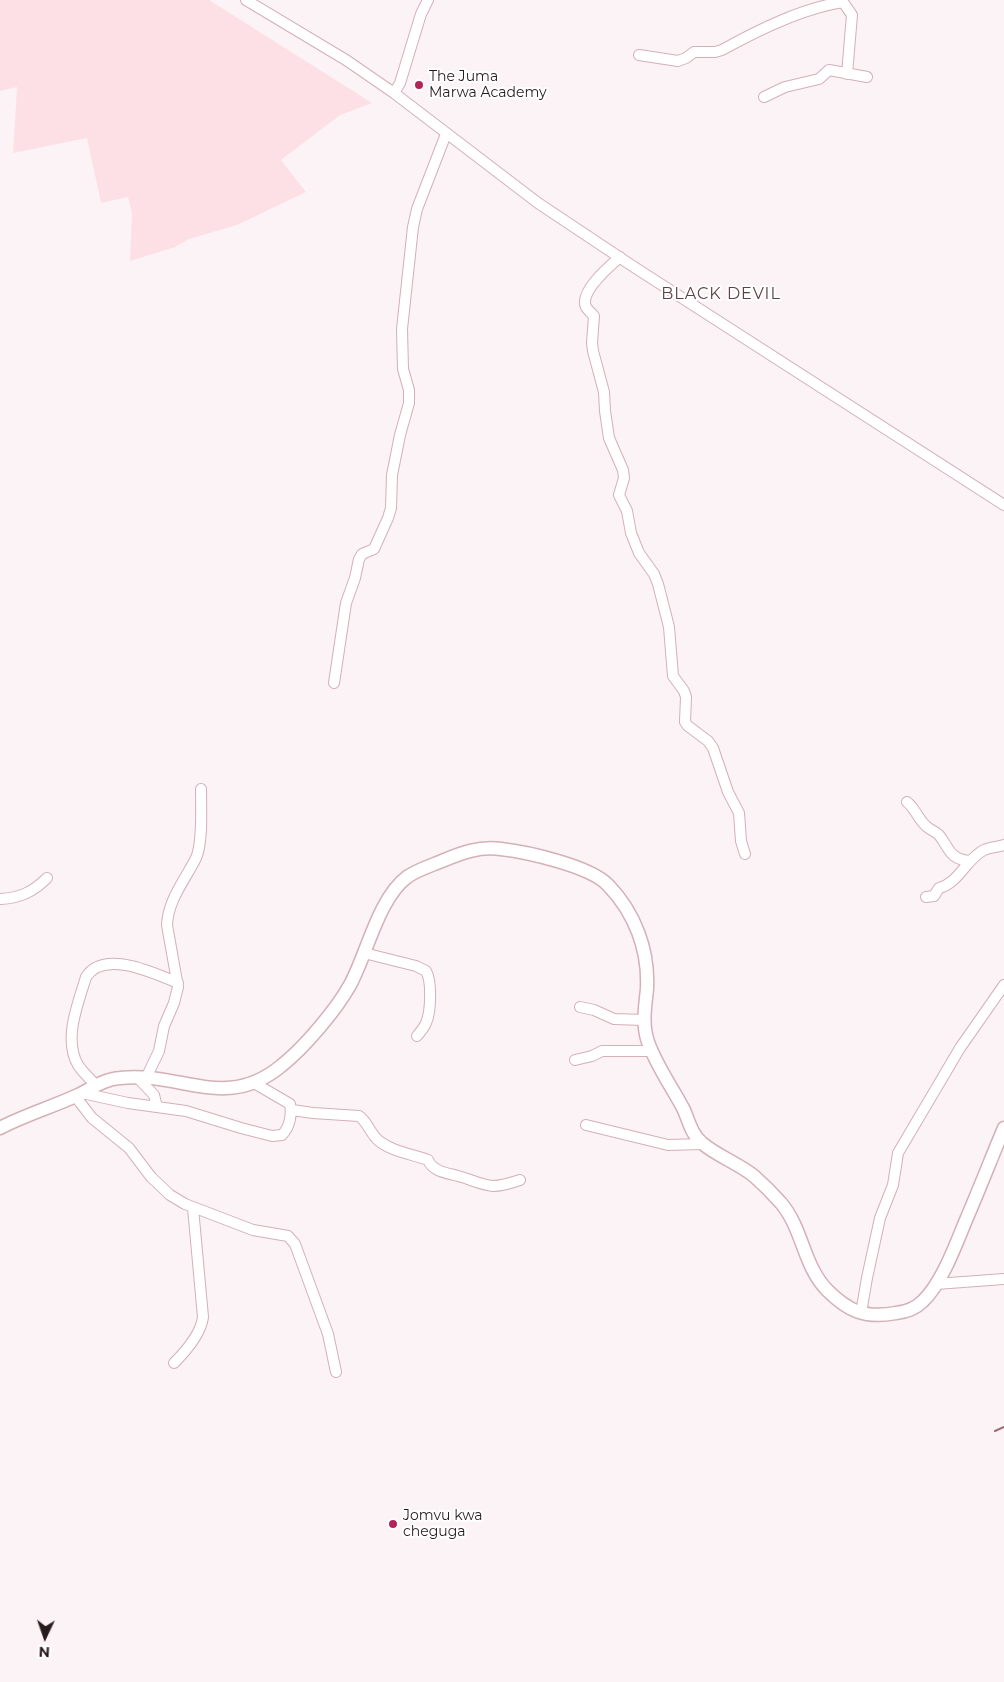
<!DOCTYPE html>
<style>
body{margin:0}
#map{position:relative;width:1004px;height:1682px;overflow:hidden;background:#fbf3f5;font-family:Montserrat,sans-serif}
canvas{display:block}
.north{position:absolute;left:20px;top:1612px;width:50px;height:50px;-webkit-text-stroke:4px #fff;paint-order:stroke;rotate:183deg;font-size:14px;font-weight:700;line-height:20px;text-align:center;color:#281b1e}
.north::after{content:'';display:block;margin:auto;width:18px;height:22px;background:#281b1e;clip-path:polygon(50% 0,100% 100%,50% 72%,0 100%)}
</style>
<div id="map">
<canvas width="1004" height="1682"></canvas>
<div class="north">N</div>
</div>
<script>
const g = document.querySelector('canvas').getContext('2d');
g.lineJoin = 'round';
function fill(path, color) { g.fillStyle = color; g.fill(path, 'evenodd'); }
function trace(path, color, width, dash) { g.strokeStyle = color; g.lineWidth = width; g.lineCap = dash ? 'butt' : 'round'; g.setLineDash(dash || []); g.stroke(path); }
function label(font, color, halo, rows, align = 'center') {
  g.font = font + ' Montserrat,sans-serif'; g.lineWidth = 4; g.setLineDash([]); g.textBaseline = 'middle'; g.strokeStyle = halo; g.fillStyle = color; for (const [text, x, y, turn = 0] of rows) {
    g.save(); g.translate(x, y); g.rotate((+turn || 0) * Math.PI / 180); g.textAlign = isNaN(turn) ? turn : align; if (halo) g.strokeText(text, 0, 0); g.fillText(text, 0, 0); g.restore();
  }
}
fill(new Path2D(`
 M 0,0 L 209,0 L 372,103 L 340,115 L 281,160 L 306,192 L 237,225 L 189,239 L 175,247 L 130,261 L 132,214 L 128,197 L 101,203 L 87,138 L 13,153 L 17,87 L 0,91 Z`), '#fde0e6');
trace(new Path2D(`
 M 995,1431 L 1004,1427`), '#9c6b76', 2);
const minor = new Path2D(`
 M 246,0 L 346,60 L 394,93 L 538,203 L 634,267 L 1004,505
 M 639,55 L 678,61 L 686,58 L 694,52 L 715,52 L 722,50 C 758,30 802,8 843,2 L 852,15 L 847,74
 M 394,93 L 400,83 L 421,14 L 428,0
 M 764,97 L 785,87 L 819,79 L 829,70 L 867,77
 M 620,257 C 610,266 583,288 585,304 C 586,310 591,312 594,316 L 592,343 L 593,351 L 604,392 L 605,411 L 609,438 L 623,470 L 624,478 L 619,495 L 627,511 L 631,533 L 639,553 L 654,574 L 658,584 L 669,627 L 673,676 L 684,691 L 686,697 L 685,722 L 688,726 L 708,741 L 713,748 L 728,792 L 739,813 L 741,841 L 745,854
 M 334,683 L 346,603 L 355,578 L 359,559 L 362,554 L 374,549 L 388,518 L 391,508 L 392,475 L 400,435 L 409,403 L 409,390 L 403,369 L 402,329 L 413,227 L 417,209 L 446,134
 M 907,802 C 915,808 918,819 926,826 C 930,830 935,831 939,835 C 950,849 949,859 970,861
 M 926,897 L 934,896 L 939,888 C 959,883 966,859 984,850 C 990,847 998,847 1004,845
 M 0,899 C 20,898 33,892 47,878
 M 364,953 L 416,966 L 426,971 C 432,981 431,1012 426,1023 C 424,1028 420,1032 417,1036
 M 580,1007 L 594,1010 L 614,1019 L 644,1020
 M 575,1060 L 592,1056 L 602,1051 L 652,1051
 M 137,1077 L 154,1095 L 157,1107
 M 146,1078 L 159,1051 L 164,1026 L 174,1003 L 178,987 L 167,925 C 168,900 185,880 196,858 C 203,843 201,807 201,789
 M 96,1086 C 91,1079 83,1073 78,1065 C 63,1039 78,1004 86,977 C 104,949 154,973 178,983
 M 82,1093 L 128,1103 L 186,1111 L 241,1128 L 272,1136 L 282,1135 C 290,1127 292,1114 290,1104 L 254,1083
 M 75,1096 L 92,1118 L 129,1148 L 151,1177 L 170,1195 L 185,1204 L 253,1230 L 288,1236 L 295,1244 L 328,1334 L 336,1372
 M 292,1110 L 313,1113 L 359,1116 C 368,1122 370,1134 379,1141 C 393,1152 412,1154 428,1160 C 433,1172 448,1173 458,1176 C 470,1179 481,1185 493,1186 C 502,1186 511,1183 520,1180
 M 586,1125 L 668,1145 L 702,1144
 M 936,1284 L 1004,1279
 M 861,1313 L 867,1278 L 880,1218 L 893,1185 L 898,1153 L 960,1048 L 1004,985
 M 174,1363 C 186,1351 201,1334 203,1317 L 193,1208`);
const major = new Path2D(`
 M 0,1128 C 25,1115 52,1107 78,1095 C 91,1089 104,1079 120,1078 C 181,1071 225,1112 281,1066 C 304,1048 336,1010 350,985 C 367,954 378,899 407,877 C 417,870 430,866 442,861 C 461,853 479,846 501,849 C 527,852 590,866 608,885 C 635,913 649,950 647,989 C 645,1008 642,1024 648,1042 C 657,1067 672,1087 684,1110 C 689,1122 692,1135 702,1143 C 717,1156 738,1163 754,1176 C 763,1184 773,1194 781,1203 C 803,1229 803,1265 827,1290 C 848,1311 865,1319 896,1313 C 906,1312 916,1308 923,1301 C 942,1283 956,1244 966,1220 C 979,1190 991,1159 1004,1128`);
trace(minor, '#d4b0b7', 12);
trace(major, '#d4b0b7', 15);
trace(minor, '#fff', 10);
trace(major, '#fff', 12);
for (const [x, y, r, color] of [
 [419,85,5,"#b3255a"],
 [393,1524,5,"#b3255a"]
]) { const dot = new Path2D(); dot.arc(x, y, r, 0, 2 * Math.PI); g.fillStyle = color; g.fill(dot); trace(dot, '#fff', 2); }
label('14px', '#281b1e', '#fff', [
 ["The Juma",429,77],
 ["Marwa Academy",429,93],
 ["Jomvu kwa",403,1516],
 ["cheguga",403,1532]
], 'left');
g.letterSpacing = '1px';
label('16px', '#5e4046', '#fff', [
 ["BLACK DEVIL",721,294]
]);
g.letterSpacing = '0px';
</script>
